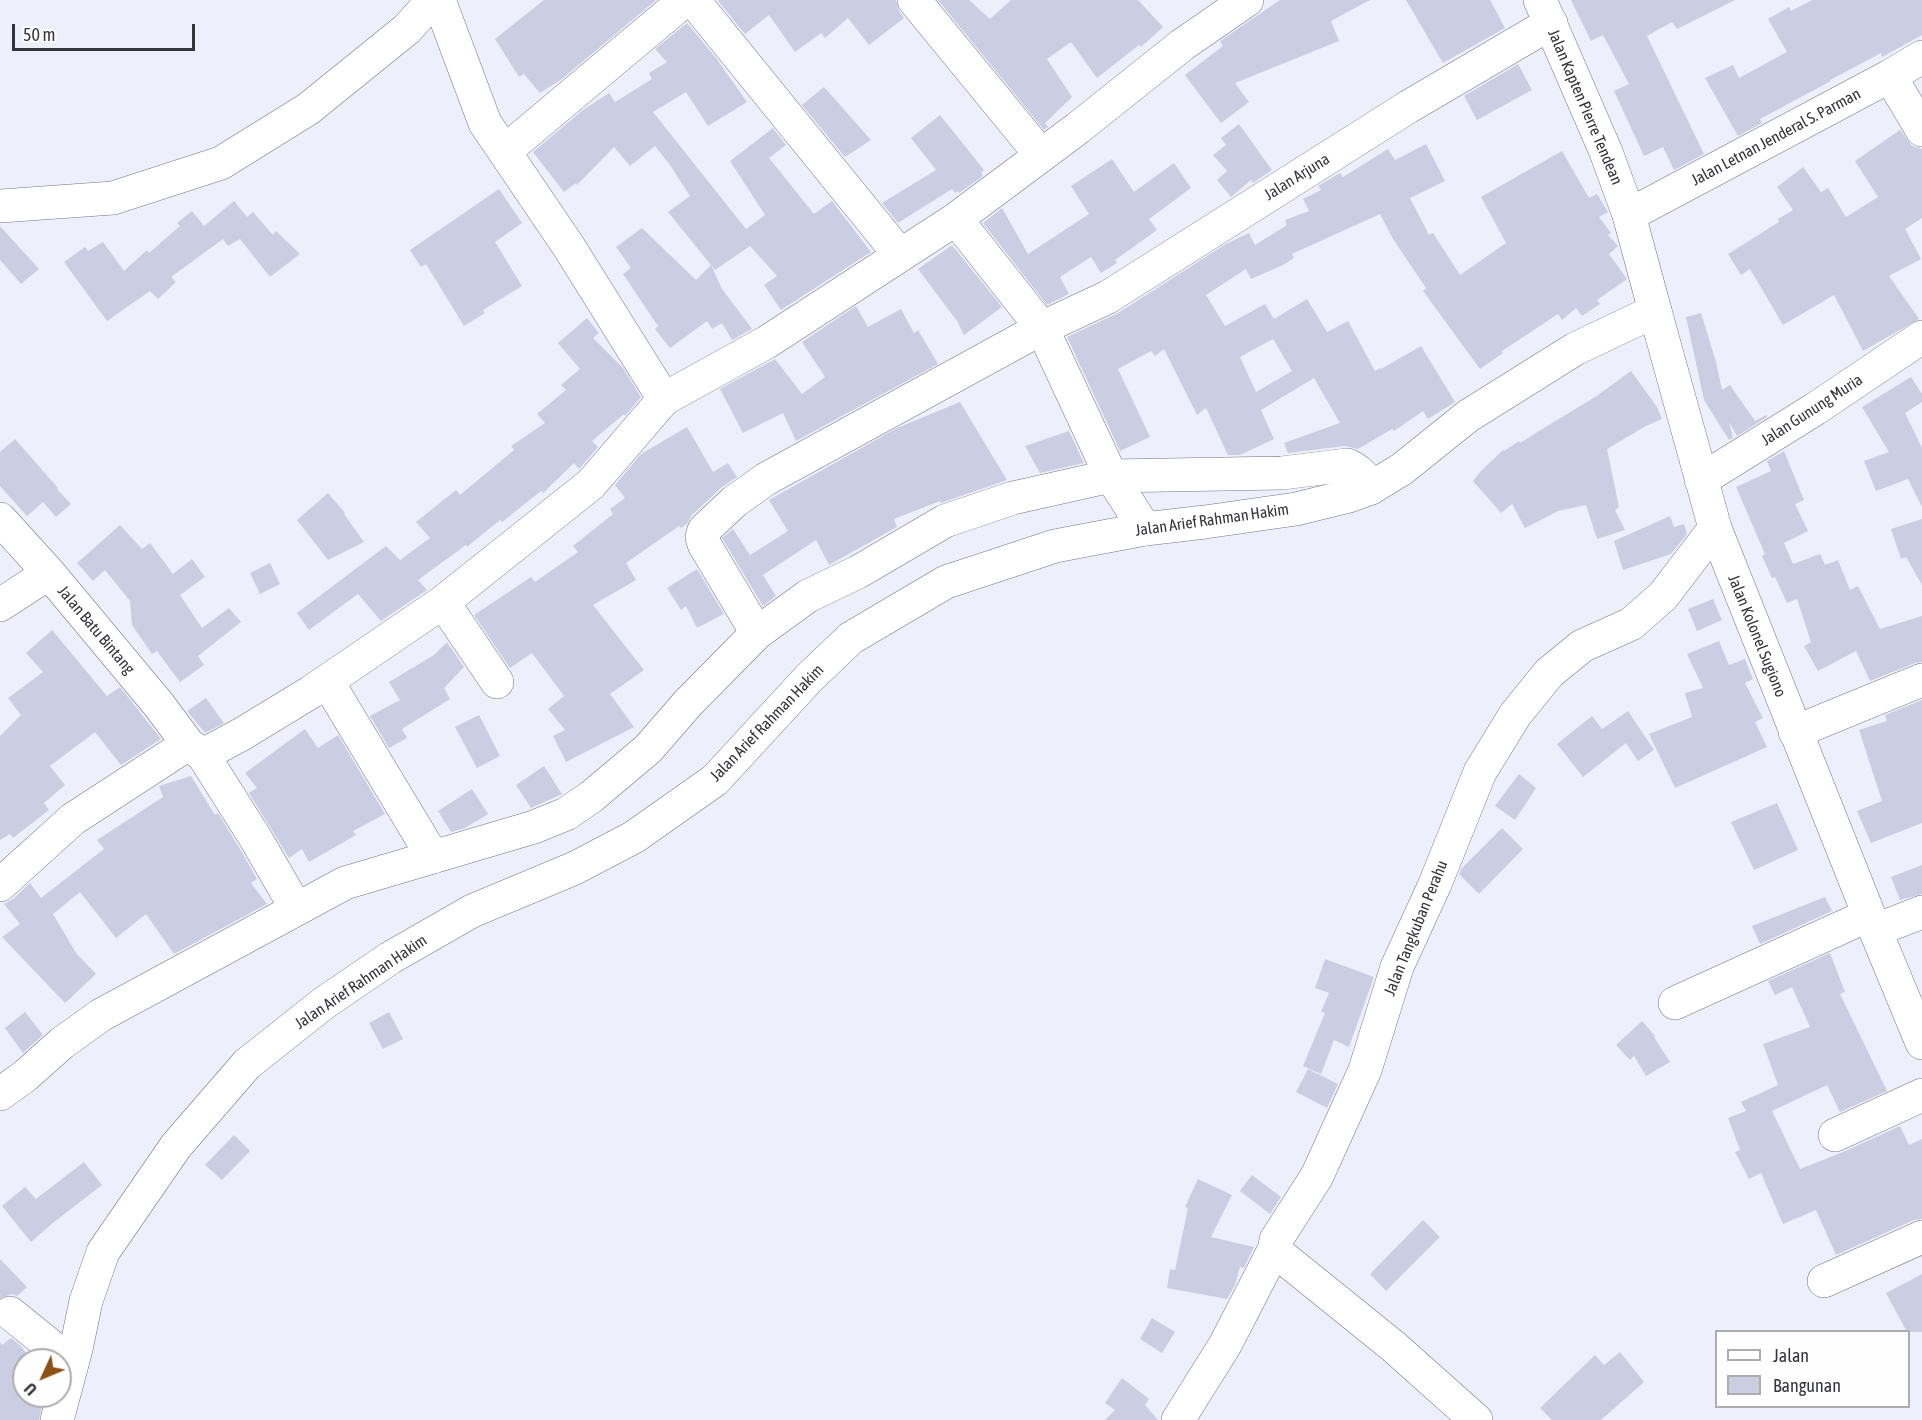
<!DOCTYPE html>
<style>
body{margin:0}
#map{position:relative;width:1922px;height:1420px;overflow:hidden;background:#eeeffc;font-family:"Asap Condensed",sans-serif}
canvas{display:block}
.legend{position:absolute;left:1715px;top:1330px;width:195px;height:78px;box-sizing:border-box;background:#fefefe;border:2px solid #adadb0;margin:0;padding:8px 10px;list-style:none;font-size:18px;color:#33343c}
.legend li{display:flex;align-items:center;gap:12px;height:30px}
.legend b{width:30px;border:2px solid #adadb0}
.north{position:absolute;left:12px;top:1348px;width:60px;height:60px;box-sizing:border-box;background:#fefefe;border:2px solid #adadb0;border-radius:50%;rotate:226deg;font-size:16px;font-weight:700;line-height:24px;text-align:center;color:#33343c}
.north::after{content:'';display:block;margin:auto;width:21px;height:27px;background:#8d4f13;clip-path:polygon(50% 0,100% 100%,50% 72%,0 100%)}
.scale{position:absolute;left:12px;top:24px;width:183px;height:27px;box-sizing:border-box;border:3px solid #33343c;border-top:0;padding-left:8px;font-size:18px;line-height:21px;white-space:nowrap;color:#33343c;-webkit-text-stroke:4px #fefefe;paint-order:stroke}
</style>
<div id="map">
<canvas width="1922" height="1420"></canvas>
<ul class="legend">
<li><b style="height:8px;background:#fff"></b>Jalan</li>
<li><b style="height:16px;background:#cbcde2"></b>Bangunan</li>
</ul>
<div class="north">U</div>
<div class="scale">50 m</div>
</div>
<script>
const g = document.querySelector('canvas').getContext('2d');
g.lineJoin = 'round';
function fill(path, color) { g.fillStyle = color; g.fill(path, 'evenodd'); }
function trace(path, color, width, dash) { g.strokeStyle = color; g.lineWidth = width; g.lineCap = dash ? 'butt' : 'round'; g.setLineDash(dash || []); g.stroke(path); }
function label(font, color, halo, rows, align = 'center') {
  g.font = font + ' "Asap Condensed",sans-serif'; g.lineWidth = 6; g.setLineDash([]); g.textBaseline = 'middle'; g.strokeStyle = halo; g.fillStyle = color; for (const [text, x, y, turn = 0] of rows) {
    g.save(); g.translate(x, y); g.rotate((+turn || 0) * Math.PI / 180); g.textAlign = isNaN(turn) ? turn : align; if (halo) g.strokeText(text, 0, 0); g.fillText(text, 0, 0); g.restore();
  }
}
fill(new Path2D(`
 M 544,0 L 656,0 L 562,79 L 540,93 L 524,74 L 519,77 L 495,39 Z
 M 719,0 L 896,0 L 899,11 L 904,18 L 869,45 L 848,18 L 825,38 L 821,33 L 795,52 L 769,15 L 745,34 L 718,1 Z
 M 938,0 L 969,0 L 990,19 L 1011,0 L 1138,0 L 1163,27 L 1141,47 L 1139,45 L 1097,78 L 1071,42 L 1047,59 L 1072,97 L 1045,123 L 1048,127 L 1044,130 Z
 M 1280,0 L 1370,0 L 1331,21 L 1339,41 L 1235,83 L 1249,102 L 1221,123 L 1185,75 L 1223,46 L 1220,41 Z
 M 1406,0 L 1490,0 L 1505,28 L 1443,63 Z
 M 1571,0 L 1735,0 L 1677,29 L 1672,22 L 1647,36 L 1704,154 L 1674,170 L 1663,147 L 1644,156 L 1614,91 L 1629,84 L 1603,35 L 1591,41 Z
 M 1812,0 L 1922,0 L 1922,35 L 1882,57 L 1881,53 L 1830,80 L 1831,81 L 1760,119 L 1762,123 L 1738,136 L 1705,78 L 1733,65 L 1739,78 L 1787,52 L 1768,19 L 1789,7 L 1791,11 Z
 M 687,23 L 716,58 L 747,102 L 708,126 L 686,92 L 653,112 L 746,229 L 765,215 L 730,161 L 773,128 L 786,145 L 769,158 L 814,214 L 832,201 L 871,252 L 781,310 L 764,285 L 777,276 L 750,246 L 715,270 L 711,265 L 722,289 L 752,329 L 732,340 L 722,323 L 712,329 L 707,321 L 670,348 L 655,329 L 658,326 L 623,274 L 631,268 L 616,247 L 642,228 L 696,280 L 711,265 L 668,212 L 690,196 L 670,165 L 655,146 L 630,166 L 614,147 L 577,185 L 576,183 L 564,192 L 533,152 L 583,110 L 609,93 L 615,102 L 652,79 L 649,73 L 667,62 L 655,49 Z
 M 1518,64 L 1532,90 L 1477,120 L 1464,96 Z
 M 824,87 L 871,140 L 845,157 L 802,105 Z
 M 940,115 L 984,170 L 981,173 L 983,176 L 959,193 L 958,191 L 955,193 L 952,189 L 898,223 L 882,203 L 936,170 L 911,138 Z
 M 1239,124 L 1272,170 L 1253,183 L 1251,180 L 1231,197 L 1217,180 L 1227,171 L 1213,155 L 1226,145 L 1221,138 Z
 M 1900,130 L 1912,146 L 1922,149 L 1922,218 L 1905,229 L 1921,259 L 1889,276 L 1919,319 L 1863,351 L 1834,295 L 1783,325 L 1750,269 L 1741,275 L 1728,254 L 1779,222 L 1778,219 L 1793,210 L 1777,187 L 1803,167 L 1821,192 L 1828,188 L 1846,217 L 1878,197 L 1855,161 Z
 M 1426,144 L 1445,181 L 1410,198 L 1429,235 L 1433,233 L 1460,275 L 1506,243 L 1481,197 L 1562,151 L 1589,198 L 1597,194 L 1608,212 L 1599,217 L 1611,233 L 1608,235 L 1618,246 L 1609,254 L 1627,279 L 1597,300 L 1600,304 L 1582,316 L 1576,308 L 1562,320 L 1558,314 L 1502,351 L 1503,353 L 1480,369 L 1423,291 L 1426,288 L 1393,239 L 1380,214 L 1292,254 L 1294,258 L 1283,265 L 1251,279 L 1246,269 L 1206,295 L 1225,326 L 1265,304 L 1274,319 L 1307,299 L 1327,332 L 1348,321 L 1375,371 L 1380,368 L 1381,369 L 1421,346 L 1455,402 L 1428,419 L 1423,411 L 1394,431 L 1392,429 L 1358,449 L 1345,446 L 1288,453 L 1284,443 L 1340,423 L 1314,378 L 1261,410 L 1274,439 L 1240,455 L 1228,455 L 1206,408 L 1197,415 L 1164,349 L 1155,356 L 1151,351 L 1118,369 L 1150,437 L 1120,451 L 1067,337 L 1118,313 L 1226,244 L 1249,233 L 1255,245 L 1287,225 L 1285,220 L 1309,211 L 1303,199 L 1321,190 L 1318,186 L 1340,173 L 1343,177 L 1388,149 L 1395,160 ZM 1273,339 L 1292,371 L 1256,392 L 1240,357 Z
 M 1112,159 L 1134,192 L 1174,163 L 1191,188 L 1149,219 L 1157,230 L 1115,260 L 1117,263 L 1101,273 L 1091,257 L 1060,277 L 1069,294 L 1047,305 L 983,223 L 1002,208 L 1028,254 L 1089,214 L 1071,186 Z
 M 499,189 L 522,223 L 495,242 L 522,286 L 483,310 L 485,313 L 464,326 L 426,264 L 421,267 L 410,250 Z
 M 234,201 L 247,217 L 253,212 L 273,235 L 276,231 L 300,254 L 270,277 L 240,239 L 228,246 L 223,239 L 171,277 L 176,282 L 158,299 L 150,291 L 107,321 L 64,262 L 85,247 L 88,251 L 103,242 L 124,271 L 147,250 L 149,253 L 180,226 L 177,223 L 192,211 L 204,226 Z
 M 0,226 L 39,269 L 21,284 L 0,260 Z
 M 952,245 L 1002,307 L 964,335 L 957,321 L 918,269 Z
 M 856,306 L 868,327 L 901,309 L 914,333 L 918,330 L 938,364 L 796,441 L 783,413 L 743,433 L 720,389 L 775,359 L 802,394 L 825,377 L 802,342 Z
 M 1701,313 L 1716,362 L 1722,390 L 1730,385 L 1755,421 L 1766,415 L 1767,417 L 1737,436 L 1729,422 L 1733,438 L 1729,440 L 1704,400 L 1686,317 Z
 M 587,318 L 599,333 L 593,338 L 623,368 L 641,397 L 625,416 L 624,414 L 592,441 L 598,447 L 579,469 L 574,463 L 543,493 L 541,491 L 502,522 L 500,520 L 467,547 L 466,545 L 418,580 L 427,590 L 381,621 L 358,594 L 309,630 L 297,613 L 386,546 L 400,560 L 430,538 L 416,522 L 456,490 L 460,495 L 514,450 L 511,446 L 545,423 L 537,414 L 566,390 L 561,385 L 580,369 L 558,343 Z
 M 1631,371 L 1657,407 L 1662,419 L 1646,426 L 1607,449 L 1619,507 L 1615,510 L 1625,530 L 1597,539 L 1586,505 L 1558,511 L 1525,528 L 1512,504 L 1501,513 L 1473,481 L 1480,472 L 1503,450 L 1504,451 L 1519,441 L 1520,443 L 1539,431 L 1595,397 Z
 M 1911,377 L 1922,394 L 1922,402 L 1905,413 L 1922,448 L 1922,507 L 1908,479 L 1876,491 L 1864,461 L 1889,452 L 1862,407 Z
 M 960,402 L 1007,480 L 941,503 L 940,501 L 894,519 L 897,527 L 829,565 L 816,540 L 763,575 L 776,596 L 763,606 L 722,538 L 733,529 L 750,555 L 788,531 L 769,500 L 897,428 Z
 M 687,427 L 713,472 L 728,463 L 737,477 L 722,487 L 691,516 L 687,524 L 681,528 L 679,526 L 626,563 L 636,580 L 593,605 L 644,670 L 610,694 L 634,727 L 566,762 L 553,736 L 565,730 L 548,709 L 564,696 L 532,653 L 510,668 L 474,615 L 531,577 L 535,582 L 578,552 L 573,546 L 613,514 L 610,509 L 625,498 L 615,485 L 641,454 Z
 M 1069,431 L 1084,463 L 1040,473 L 1025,446 Z
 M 15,439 L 58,488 L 57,489 L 71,504 L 56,517 L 43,502 L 27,516 L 0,486 L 0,452 Z
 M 1784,451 L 1804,500 L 1795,504 L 1808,531 L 1784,543 L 1793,564 L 1820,554 L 1825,565 L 1838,560 L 1850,590 L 1858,586 L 1880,629 L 1922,616 L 1922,662 L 1915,663 L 1870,681 L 1856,651 L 1818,671 L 1804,646 L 1811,642 L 1797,599 L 1787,603 L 1775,577 L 1772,578 L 1762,556 L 1765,554 L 1736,487 L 1771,471 L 1767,461 Z
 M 328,493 L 345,513 L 344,514 L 364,542 L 328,560 L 297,520 Z
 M 1670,516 L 1674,527 L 1684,524 L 1687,534 L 1671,554 L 1623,570 L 1614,541 Z
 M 1922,519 L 1922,585 L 1906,557 L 1901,559 L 1891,529 Z
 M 120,525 L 142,549 L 150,543 L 173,574 L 192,559 L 205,577 L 180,595 L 202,628 L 229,608 L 241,622 L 198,656 L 204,665 L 180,682 L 157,651 L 152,654 L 132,625 L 130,601 L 105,570 L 93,581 L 77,563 Z
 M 270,563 L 280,584 L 260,594 L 250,573 Z
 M 697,569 L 724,614 L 697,628 L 686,606 L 681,610 L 667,588 Z
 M 1713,599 L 1722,620 L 1697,631 L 1688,609 Z
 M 52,630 L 107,696 L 120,687 L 161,739 L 121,765 L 95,732 L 50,766 L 65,785 L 44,803 L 49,810 L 13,838 L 10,834 L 0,840 L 0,736 L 21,715 L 8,698 L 43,672 L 26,653 Z
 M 1719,641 L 1729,665 L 1745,659 L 1753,679 L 1745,683 L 1763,718 L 1755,722 L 1767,747 L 1675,788 L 1649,734 L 1692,717 L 1685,693 L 1703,688 L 1687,654 Z
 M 447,642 L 464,667 L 444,688 L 450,699 L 402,729 L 407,738 L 389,748 L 370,716 L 400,700 L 389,682 L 434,655 Z
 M 206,698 L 224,723 L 205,733 L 187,711 Z
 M 1922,700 L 1922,823 L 1871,843 L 1857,811 L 1882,801 L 1859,730 L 1887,721 L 1885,715 Z
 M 1628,711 L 1654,750 L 1638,761 L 1626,743 L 1583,777 L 1557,744 L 1592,716 L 1602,729 Z
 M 479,715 L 500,756 L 477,768 L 455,727 Z
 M 305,729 L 318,748 L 338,735 L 385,814 L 353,831 L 356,835 L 309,862 L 302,849 L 289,858 L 249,793 L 257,788 L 245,773 Z
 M 544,766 L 562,794 L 531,808 L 516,785 Z
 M 1519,774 L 1536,788 L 1515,820 L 1495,806 Z
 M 191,776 L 215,815 L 218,813 L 240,849 L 257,879 L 251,883 L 267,904 L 174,954 L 146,914 L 116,938 L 80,892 L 53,914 L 76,953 L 96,974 L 65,1003 L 2,937 L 20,924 L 4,904 L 13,899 L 30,883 L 41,898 L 104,849 L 97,840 L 163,797 L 159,786 Z
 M 472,789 L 488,814 L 465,828 L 451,832 L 438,811 Z
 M 1777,803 L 1798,850 L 1754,870 L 1731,822 Z
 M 1502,828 L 1523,849 L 1479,894 L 1459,874 L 1461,869 Z
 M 1922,865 L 1922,894 L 1900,900 L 1891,877 Z
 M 1825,897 L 1832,911 L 1760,944 L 1752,926 Z
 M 1830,953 L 1845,992 L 1840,994 L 1887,1091 L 1840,1112 L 1827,1085 L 1772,1111 L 1800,1169 L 1843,1152 L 1900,1126 L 1909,1145 L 1922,1139 L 1922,1219 L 1914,1220 L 1836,1255 L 1816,1210 L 1783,1224 L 1761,1173 L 1749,1179 L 1735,1152 L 1740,1150 L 1728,1118 L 1746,1111 L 1741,1102 L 1778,1085 L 1763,1044 L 1810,1027 L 1792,987 L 1775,995 L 1768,981 Z
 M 1325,959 L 1374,977 L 1349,1047 L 1334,1040 L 1321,1074 L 1303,1066 L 1325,1013 L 1321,1012 L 1329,993 L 1315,988 Z
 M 25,1012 L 43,1035 L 23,1053 L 5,1028 Z
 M 389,1012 L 403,1039 L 383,1049 L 369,1023 Z
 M 1642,1021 L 1655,1036 L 1654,1037 L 1670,1062 L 1646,1076 L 1634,1056 L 1630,1060 L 1616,1045 Z
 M 1308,1069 L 1338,1084 L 1327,1108 L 1296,1092 Z
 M 234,1135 L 250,1151 L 222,1180 L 205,1165 Z
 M 84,1162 L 102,1185 L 54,1222 L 31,1242 L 2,1206 L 25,1187 L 36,1199 Z
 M 1252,1175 L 1281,1197 L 1270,1214 L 1240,1191 Z
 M 1198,1179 L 1232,1195 L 1211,1237 L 1254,1247 L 1244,1268 L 1240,1267 L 1235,1285 L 1227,1299 L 1167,1288 L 1170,1269 L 1175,1270 L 1188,1208 L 1185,1207 Z
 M 1423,1220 L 1440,1237 L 1386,1291 L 1370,1274 Z
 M 0,1259 L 27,1287 L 17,1296 L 12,1294 L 0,1298 Z
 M 1922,1274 L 1922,1332 L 1907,1332 L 1886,1293 Z
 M 1152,1318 L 1175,1332 L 1162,1353 L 1140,1339 Z
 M 11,1338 L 21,1346 L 31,1360 L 17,1360 L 24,1368 L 24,1396 L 44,1396 L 39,1420 L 0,1420 L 0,1342 L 2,1345 Z
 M 1620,1352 L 1644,1382 L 1601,1420 L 1552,1420 L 1540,1408 L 1595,1355 L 1604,1365 Z
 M 1122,1378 L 1149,1399 L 1145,1405 L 1158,1420 L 1105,1420 L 1115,1410 L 1105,1403 Z`), '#cbcde2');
const minor = new Path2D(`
 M 439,0 L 485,123 L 569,247 L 664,399
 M 693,0 L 900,255
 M 914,0 L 1041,155
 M 1890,76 L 1922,130
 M 505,151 L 685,0
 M 0,206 L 113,198 L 221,163 L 308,109 L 407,29 L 433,0
 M 1629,215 L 1890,76 L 1922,57
 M 956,219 L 1042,328 L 1111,476 L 1145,529
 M 1655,311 L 1715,528 L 1869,915 L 1922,1043
 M 1701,480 L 1815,409 L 1922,337
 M 0,519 L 49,573 L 159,705 L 188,744 L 203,755 L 242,734 L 311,692 L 443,602 L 591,484 L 664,399 L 767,342 L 956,219 L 1078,128 L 1182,45 L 1247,0
 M 443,602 L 497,682
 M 0,605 L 49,573
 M 757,633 L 704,544 L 702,537 L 704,530 L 735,501 L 766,479 L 1042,328 L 1108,297 L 1408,107 L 1551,23
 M 327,681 L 433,857
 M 1795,732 L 1922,680
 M 203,755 L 256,839 L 296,908
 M 0,885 L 73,819 L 188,744
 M 1876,930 L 1922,912
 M 1675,1003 L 1869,915
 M 0,1094 L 25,1076 L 62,1043 L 101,1015 L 345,883 L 534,827 L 566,814 L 591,797 L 648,749 L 688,703 L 757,633 L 808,596 L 858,572 L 945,521 L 1013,498 L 1111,476 L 1282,473 L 1347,465 C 1359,470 1365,477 1371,488
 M 1835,1135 L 1922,1095
 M 1274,1250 L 1393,1346 L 1476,1420
 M 1824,1281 L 1922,1237
 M 10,1313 L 72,1363
 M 1178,1420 L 1225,1345 L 1274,1250 L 1276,1240 L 1317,1176 L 1365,1070 L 1397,967 L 1435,884 L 1480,772 L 1515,715 L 1549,673 L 1582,646 L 1631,624 L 1663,596 L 1715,528`);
const major = new Path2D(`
 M 57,1420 L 76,1349 L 86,1301 L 103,1252 L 176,1146 L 247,1064 L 324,1003 L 390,958 L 472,911 L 575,868 L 634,837 L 715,780 L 809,678 L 851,638 L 946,582 L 1055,546 L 1145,529 L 1205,522 L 1296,509 L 1349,496 L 1371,488 L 1402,469 L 1468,416 L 1575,349 L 1655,311 L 1629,215 L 1606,152 L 1540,0`);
trace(minor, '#737487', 34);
trace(major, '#737487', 34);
trace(minor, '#fff', 33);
trace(major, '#fff', 33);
label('16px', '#33343c', '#fefefe', [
 ["Jalan Kapten Pierre Tendean",1585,107,67],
 ["Jalan Letnan Jenderal S. Parman",1776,137,-28],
 ["Jalan Arjuna",1297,177,-32],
 ["Jalan Gunung Muria",1812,410,-33],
 ["Jalan Arief Rahman Hakim",1212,520,-8],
 ["Jalan Batu Bintang",96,630,50],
 ["Jalan Kolonel Sugiono",1757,636,68],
 ["Jalan Arief Rahman Hakim",767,723,-46],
 ["Jalan Tangkuban Perahu",1416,928,-68],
 ["Jalan Arief Rahman Hakim",361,982,-34]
]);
</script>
